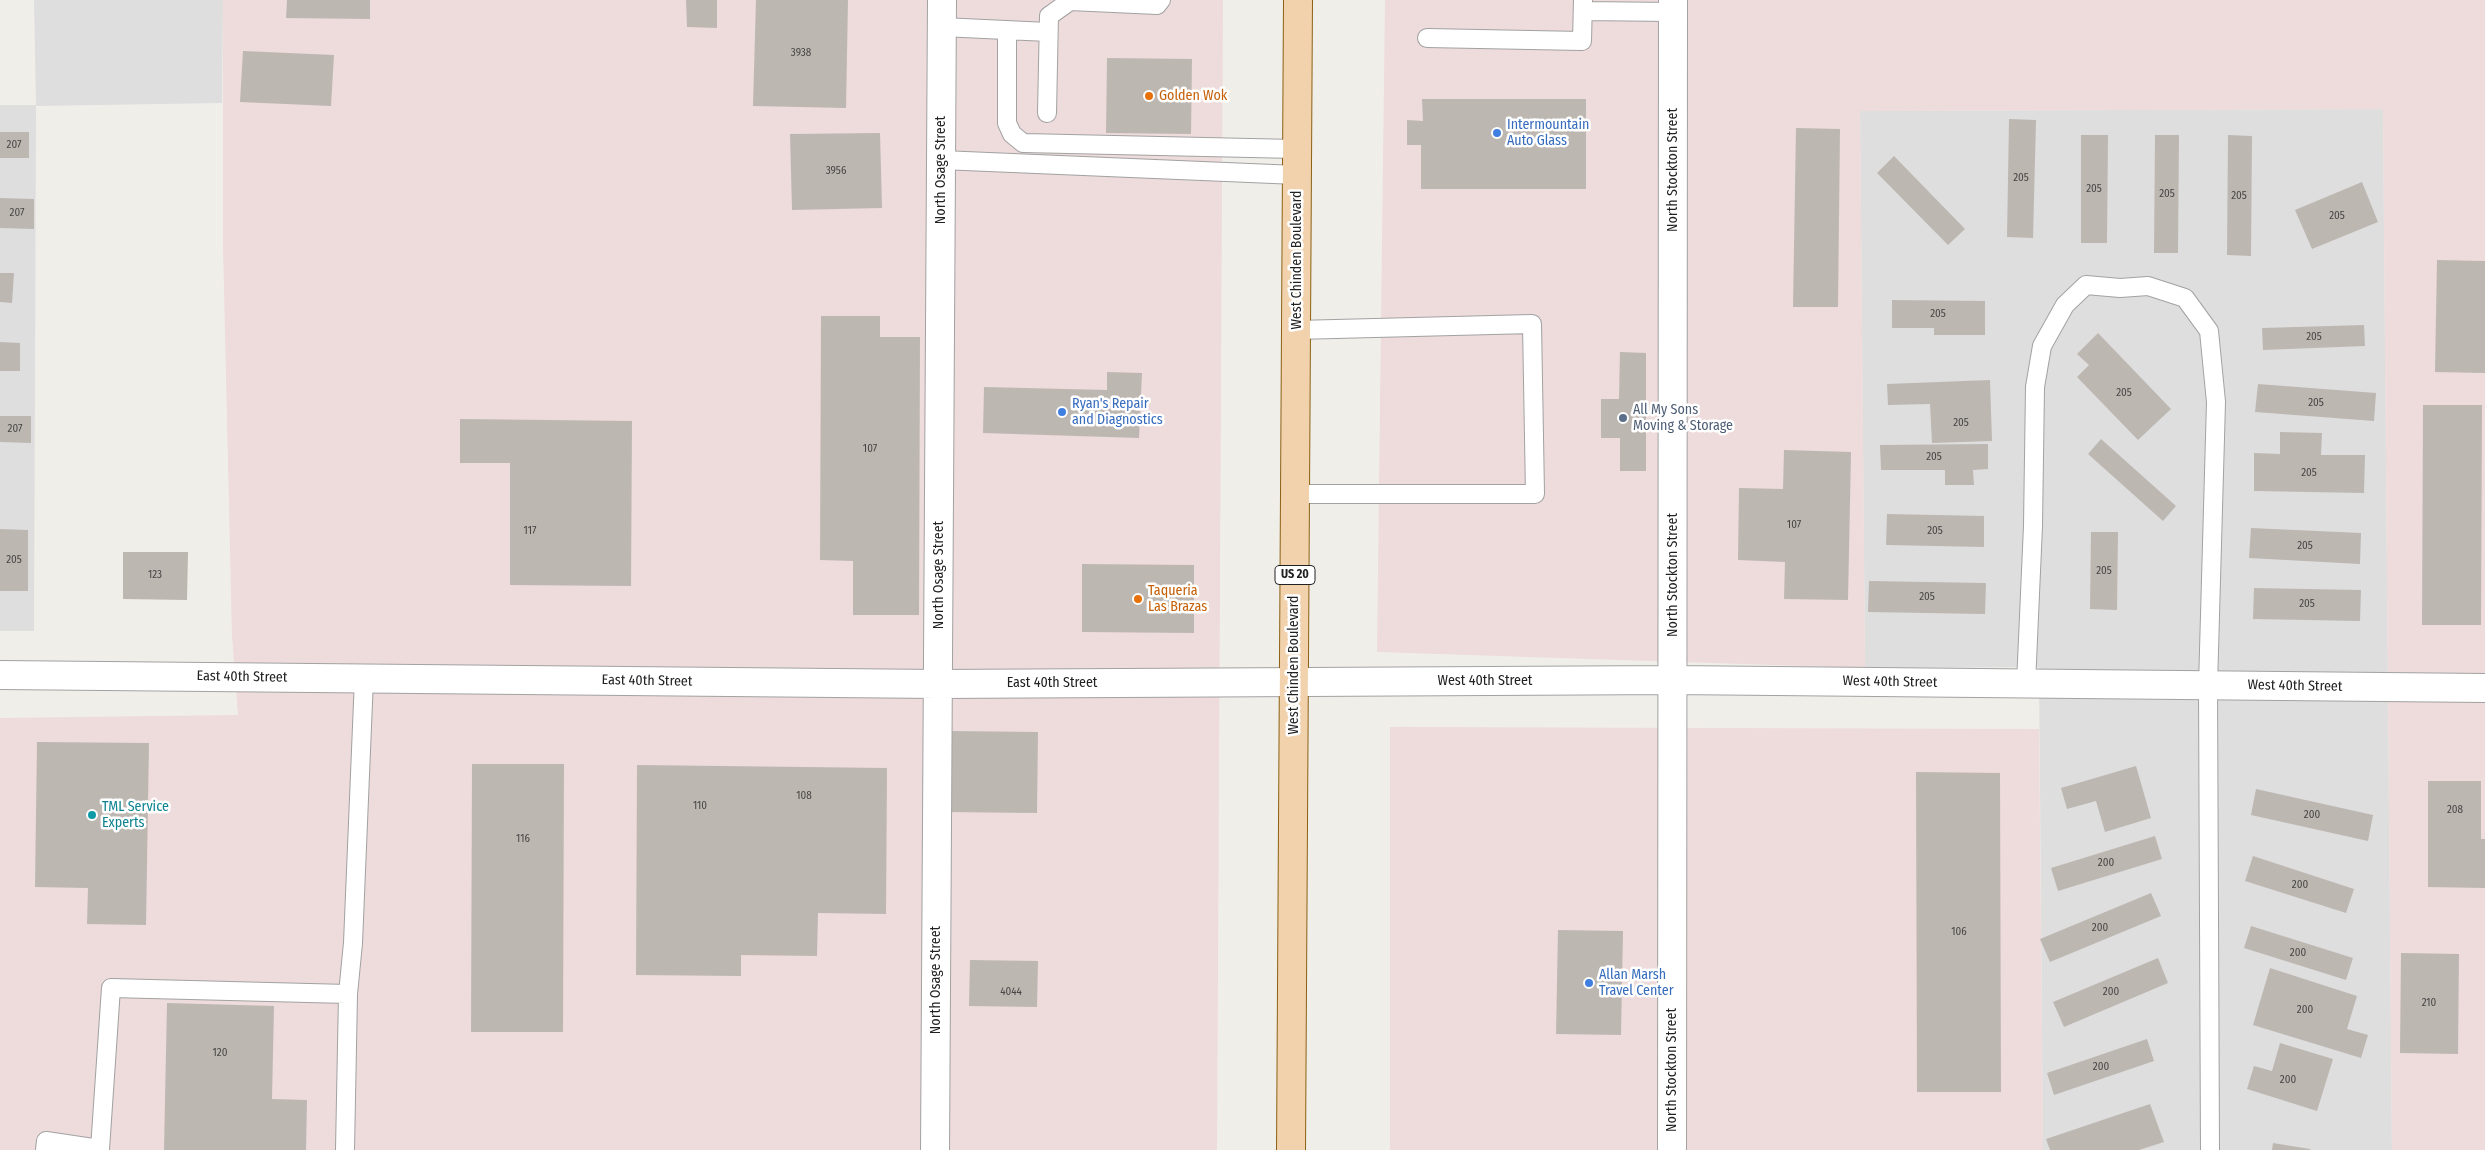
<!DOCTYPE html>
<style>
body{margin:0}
canvas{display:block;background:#f0eee9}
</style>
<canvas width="2485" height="1150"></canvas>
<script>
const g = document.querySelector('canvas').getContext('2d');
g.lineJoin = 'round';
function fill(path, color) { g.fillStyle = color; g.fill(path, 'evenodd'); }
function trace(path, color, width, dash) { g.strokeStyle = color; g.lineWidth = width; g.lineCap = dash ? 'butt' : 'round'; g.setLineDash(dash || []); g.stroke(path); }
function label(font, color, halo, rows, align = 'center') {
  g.font = font + ' "Fira Sans Condensed",sans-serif'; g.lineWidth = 5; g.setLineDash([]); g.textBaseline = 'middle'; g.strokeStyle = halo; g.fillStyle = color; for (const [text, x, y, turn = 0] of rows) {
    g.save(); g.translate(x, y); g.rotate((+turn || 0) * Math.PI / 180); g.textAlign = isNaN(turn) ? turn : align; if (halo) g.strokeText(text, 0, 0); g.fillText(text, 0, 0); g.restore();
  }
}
fill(new Path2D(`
 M 34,0 L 223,0 L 222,103 L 36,106 L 34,631 L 0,631 L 0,105 L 36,105 Z
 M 2383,109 L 2392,1150 L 2043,1150 L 2039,667 L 1865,668 L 1860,111 Z`), '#dfdede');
fill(new Path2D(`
 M 223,0 L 1223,0 L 1217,1150 L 0,1150 L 0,718 L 238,715 L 232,636 L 223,246 Z
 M 1385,0 L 2485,0 L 2485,1150 L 2392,1150 L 2383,109 L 1860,111 L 1865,668 L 1377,652 Z
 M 1390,727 L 2039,729 L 2043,1150 L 1390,1150 Z`), '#eedbdb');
fill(new Path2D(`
 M 287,0 L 370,0 L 370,19 L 286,18 Z
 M 686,0 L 717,0 L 717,28 L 687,27 Z
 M 756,0 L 848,0 L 846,108 L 753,106 Z
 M 243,51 L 334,55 L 331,106 L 240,102 Z
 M 1107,58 L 1192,59 L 1191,134 L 1106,133 Z
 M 1422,99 L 1586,99 L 1586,189 L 1421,189 L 1421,145 L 1407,145 L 1407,120 L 1423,121 Z
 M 2009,119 L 2036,120 L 2033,238 L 2007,237 Z
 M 1796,128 L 1840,129 L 1838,307 L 1793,307 Z
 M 0,132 L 29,132 L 29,158 L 0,158 Z
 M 880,133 L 882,208 L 792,210 L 790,134 Z
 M 2081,135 L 2108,135 L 2107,243 L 2081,243 Z
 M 2155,135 L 2179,135 L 2178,253 L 2154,253 Z
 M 2228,135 L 2252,136 L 2251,256 L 2227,255 Z
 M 1894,156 L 1965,229 L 1948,245 L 1877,173 Z
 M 2362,182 L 2378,222 L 2312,249 L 2295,210 Z
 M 0,198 L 34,199 L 34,229 L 0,228 Z
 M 2437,260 L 2485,261 L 2485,373 L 2435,372 Z
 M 0,273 L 14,273 L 12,303 L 0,302 Z
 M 1892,300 L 1985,301 L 1985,335 L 1934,335 L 1934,328 L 1892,328 Z
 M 821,316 L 880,316 L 880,337 L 920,337 L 919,615 L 853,615 L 853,561 L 820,560 Z
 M 2364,325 L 2365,346 L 2263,350 L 2262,328 Z
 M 2098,333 L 2171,409 L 2138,440 L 2077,377 L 2089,365 L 2077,354 Z
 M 0,342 L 20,343 L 20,371 L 0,371 Z
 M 1620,352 L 1646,353 L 1646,471 L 1620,471 L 1620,438 L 1601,438 L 1601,399 L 1619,399 Z
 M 1107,372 L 1142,373 L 1139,438 L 983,433 L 984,387 L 1107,390 Z
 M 1990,380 L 1992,441 L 1932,443 L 1930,404 L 1888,405 L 1887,384 Z
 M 2258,384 L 2376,393 L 2374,421 L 2255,412 Z
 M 2423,405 L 2482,405 L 2481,625 L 2422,625 Z
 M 0,416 L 31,416 L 31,443 L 0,442 Z
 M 460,419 L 632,421 L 631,586 L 510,585 L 510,463 L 460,463 Z
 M 2280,432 L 2322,433 L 2321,455 L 2365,455 L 2364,493 L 2254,491 L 2254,453 L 2280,454 Z
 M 2101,439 L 2176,506 L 2163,521 L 2088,454 Z
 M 1988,444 L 1988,469 L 1973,470 L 1974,485 L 1945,485 L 1945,470 L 1881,470 L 1880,445 Z
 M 1784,450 L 1851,452 L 1848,600 L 1784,599 L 1785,562 L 1738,560 L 1739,488 L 1783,489 Z
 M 1887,514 L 1984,516 L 1984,547 L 1886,545 Z
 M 2251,528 L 2361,533 L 2360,564 L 2249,558 Z
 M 0,529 L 28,530 L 28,591 L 0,591 Z
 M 2091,532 L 2118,532 L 2117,610 L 2090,609 Z
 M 123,552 L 188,552 L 187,600 L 123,599 Z
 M 1082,564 L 1194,565 L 1194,633 L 1082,632 Z
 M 1869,581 L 1986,583 L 1985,614 L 1868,612 Z
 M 2254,588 L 2361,590 L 2360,621 L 2253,619 Z
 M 946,731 L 1038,732 L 1037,813 L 945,812 Z
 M 37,742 L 149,743 L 146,925 L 87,924 L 88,888 L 35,887 Z
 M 472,764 L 564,764 L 563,1032 L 471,1032 Z
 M 637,765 L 887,768 L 886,914 L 818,913 L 817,956 L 741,955 L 741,976 L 636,975 Z
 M 2136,766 L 2151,818 L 2105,832 L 2096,801 L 2067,809 L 2061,788 Z
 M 1916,772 L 2000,773 L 2001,1092 L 1917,1092 Z
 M 2428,781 L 2481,781 L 2481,839 L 2485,839 L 2485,888 L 2428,887 Z
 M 2256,789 L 2373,815 L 2368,841 L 2251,815 Z
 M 2155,836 L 2162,859 L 2058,891 L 2051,868 Z
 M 2253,856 L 2354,889 L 2346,913 L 2245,881 Z
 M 2151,893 L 2161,916 L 2050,962 L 2040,939 Z
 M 2251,926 L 2353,958 L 2346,980 L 2244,948 Z
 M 1558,930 L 1623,931 L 1621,1035 L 1556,1034 Z
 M 2401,953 L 2459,954 L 2458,1054 L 2400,1053 Z
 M 2158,958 L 2168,983 L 2064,1027 L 2053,1002 Z
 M 970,960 L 1038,961 L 1037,1007 L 969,1006 Z
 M 2270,968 L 2357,996 L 2347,1029 L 2368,1035 L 2361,1058 L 2253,1025 Z
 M 167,1003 L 274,1006 L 272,1099 L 307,1100 L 306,1150 L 164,1150 Z
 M 2147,1039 L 2154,1061 L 2054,1095 L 2047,1073 Z
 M 2280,1043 L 2333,1059 L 2317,1111 L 2247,1089 L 2254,1066 L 2272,1071 Z
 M 2150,1104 L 2164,1142 L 2139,1150 L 2050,1150 L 2046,1139 Z
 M 2273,1143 L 2310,1149 L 2310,1150 L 2272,1150 Z`), '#bdb7b2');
const lane = new Path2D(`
 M 1583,11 L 1673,12
 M 942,27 L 1048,32
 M 1007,30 L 1007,123 L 1012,134 L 1023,143 L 1296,149
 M 1427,38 L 1582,41 L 1583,0
 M 1047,113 L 1049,16 L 1070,1 L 1157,5 L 1161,0
 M 941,160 L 1297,175
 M 1295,494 L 1535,494 L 1532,324 L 1296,330
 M 2026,684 L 2033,526 L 2035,387 L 2042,346 L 2065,305 L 2086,285 L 2120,288 L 2148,286 L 2185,298 L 2209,331 L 2216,402 L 2208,686 L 2210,1150
 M 45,1150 L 46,1141 L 100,1149 L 111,988 L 348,994 L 353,943 L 364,678
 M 345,1150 L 348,994`);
const street = new Path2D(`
 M 0,675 L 938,684 L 1673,680 L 2485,688
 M 935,1150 L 942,0
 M 1672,1150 L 1673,0`);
const primary = new Path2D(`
 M 1291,1150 L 1298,0`);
trace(lane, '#a2a2a2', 20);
trace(street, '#a2a2a2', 30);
trace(primary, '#8b6113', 30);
trace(lane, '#fff', 18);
trace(street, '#fff', 28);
trace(primary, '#f1d2ad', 28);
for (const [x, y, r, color] of [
 [1149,96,5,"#e8710a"],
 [1497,133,5,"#3f7fe0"],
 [1062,412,5,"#3f7fe0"],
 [1623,418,5,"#5c6f8a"],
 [1138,599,5,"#e8710a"],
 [92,815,5,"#0f9aa8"],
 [1589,983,5,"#3f7fe0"]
]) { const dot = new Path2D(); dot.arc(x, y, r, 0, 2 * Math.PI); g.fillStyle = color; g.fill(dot); trace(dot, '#fff', 2); }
label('11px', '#484645', null, [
 ["3938",801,53],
 ["207",14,145],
 ["3956",836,171],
 ["205",2021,178],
 ["205",2094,189],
 ["205",2167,194],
 ["205",2239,196],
 ["207",17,213],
 ["205",2337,216],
 ["205",1938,314],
 ["205",2314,337],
 ["205",2124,393],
 ["205",2316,403],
 ["205",1961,423],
 ["207",15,429],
 ["107",870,449],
 ["205",1934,457],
 ["205",2309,473],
 ["107",1794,525],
 ["117",530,531],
 ["205",1935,531],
 ["205",2305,546],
 ["205",14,560],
 ["205",2104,571],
 ["123",155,575],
 ["205",1927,597],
 ["205",2307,604],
 ["108",804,796],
 ["110",700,806],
 ["208",2455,810],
 ["200",2312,815],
 ["116",523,839],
 ["200",2106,863],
 ["200",2300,885],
 ["200",2100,928],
 ["106",1959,932],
 ["200",2298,953],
 ["4044",1011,992],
 ["200",2111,992],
 ["210",2429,1003],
 ["200",2305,1010],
 ["120",220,1053],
 ["200",2101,1067],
 ["200",2288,1080]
]);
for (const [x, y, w] of [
 [1295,575,40]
]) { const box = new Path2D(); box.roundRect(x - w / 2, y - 9.5, w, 19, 4); g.fillStyle = '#fff'; g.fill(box); trace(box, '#212121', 1); }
label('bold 12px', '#212121', null, [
 ["US 20",1295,575]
]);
label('14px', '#c56008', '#fff', [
 ["Golden Wok",1159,96],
 ["Taqueria",1148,591],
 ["Las Brazas",1148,607]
], 'left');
label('14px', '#366cbe', '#fff', [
 ["Intermountain",1507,125],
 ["Auto Glass",1507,141],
 ["Ryan's Repair",1072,404],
 ["and Diagnostics",1072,420],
 ["Allan Marsh",1599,975],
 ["Travel Center",1599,991]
], 'left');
label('14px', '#212121', '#fff', [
 ["North Osage Street",941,170,-90],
 ["North Stockton Street",1673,170,-90],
 ["West Chinden Boulevard",1297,260,-90],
 ["North Osage Street",939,575,-90],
 ["North Stockton Street",1673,575,-90],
 ["West Chinden Boulevard",1294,665,-90],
 ["East 40th Street",242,677,1],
 ["East 40th Street",647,681,1],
 ["West 40th Street",1485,681],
 ["West 40th Street",1890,682,1],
 ["East 40th Street",1052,683],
 ["West 40th Street",2295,686,1],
 ["North Osage Street",936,980,-90],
 ["North Stockton Street",1672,1070,-90]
]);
label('14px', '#4e5e75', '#fff', [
 ["All My Sons",1633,410],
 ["Moving & Storage",1633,426]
], 'left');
label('14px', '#0d838f', '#fff', [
 ["TML Service",102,807],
 ["Experts",102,823]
], 'left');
</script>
